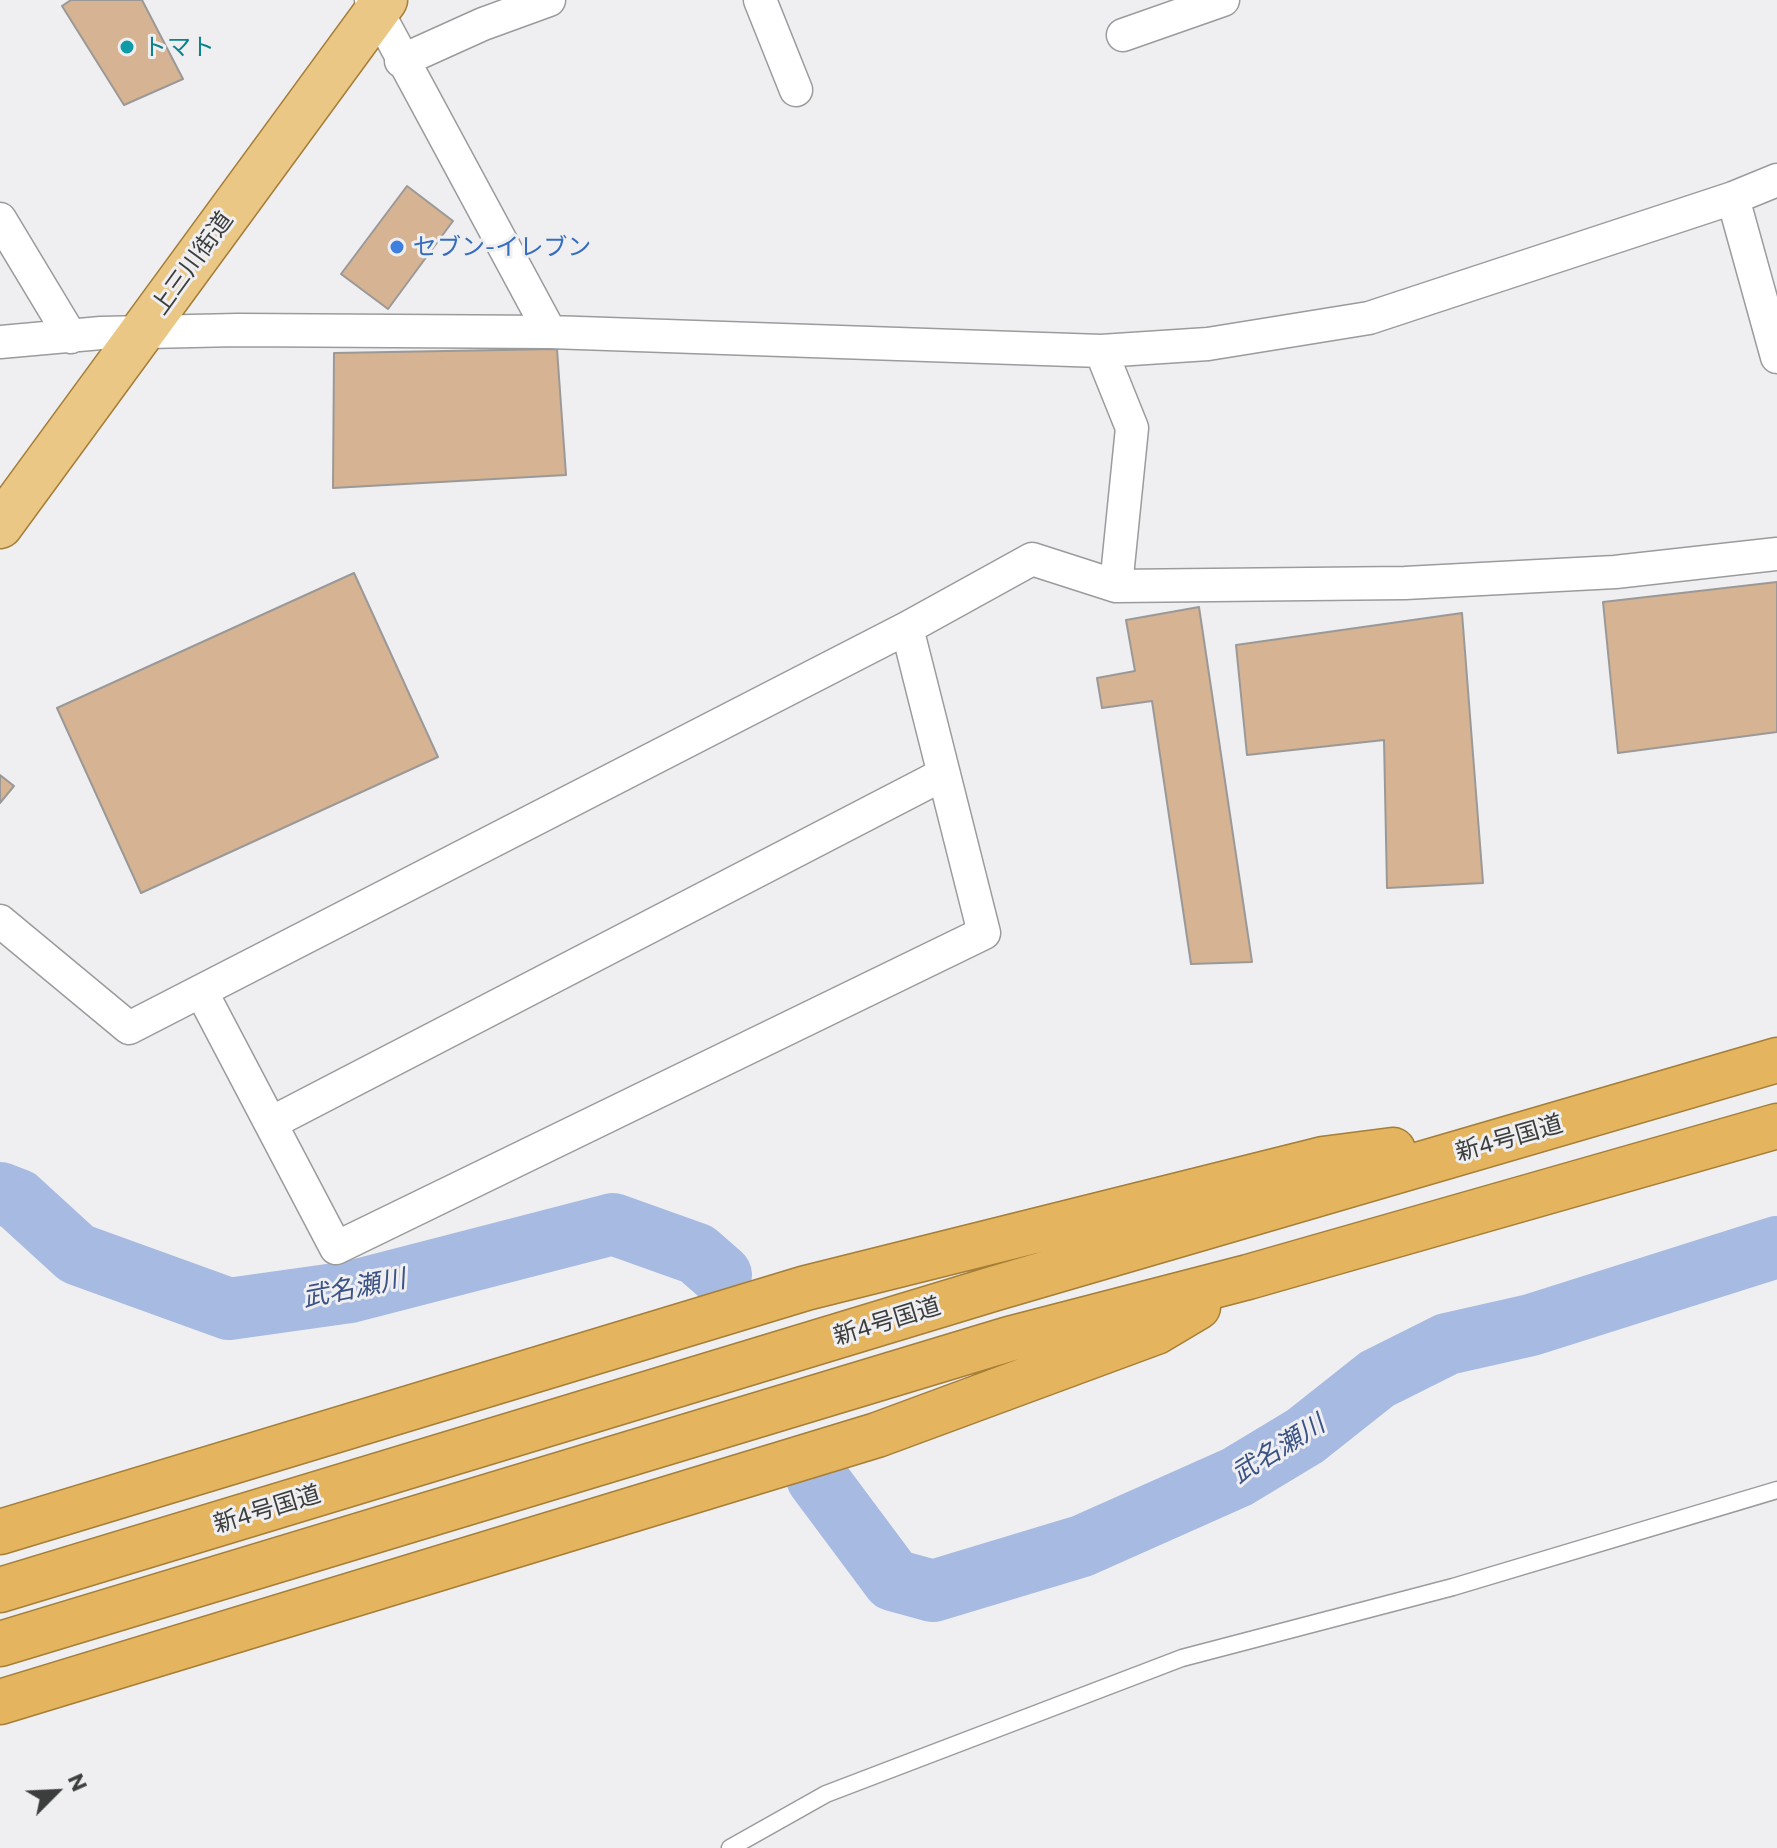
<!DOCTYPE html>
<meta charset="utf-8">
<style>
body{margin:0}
#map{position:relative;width:1777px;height:1848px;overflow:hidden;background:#efeff1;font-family:Commissioner,sans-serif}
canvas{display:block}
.north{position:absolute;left:16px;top:1752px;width:80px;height:80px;-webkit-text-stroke:6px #efeff1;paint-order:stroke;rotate:66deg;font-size:22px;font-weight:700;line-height:32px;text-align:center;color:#3c3d3d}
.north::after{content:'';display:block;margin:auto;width:28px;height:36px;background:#3c3d3d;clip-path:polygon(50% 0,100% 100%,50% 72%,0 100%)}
</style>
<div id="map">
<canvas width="1777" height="1848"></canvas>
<div class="north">N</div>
</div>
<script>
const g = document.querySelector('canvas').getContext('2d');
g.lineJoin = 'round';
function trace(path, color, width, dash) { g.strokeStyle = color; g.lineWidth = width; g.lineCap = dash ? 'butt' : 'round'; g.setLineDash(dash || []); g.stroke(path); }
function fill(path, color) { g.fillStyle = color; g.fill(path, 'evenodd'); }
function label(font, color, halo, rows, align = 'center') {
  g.font = font + ' Commissioner,"Noto Sans JP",sans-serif'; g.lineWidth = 6; g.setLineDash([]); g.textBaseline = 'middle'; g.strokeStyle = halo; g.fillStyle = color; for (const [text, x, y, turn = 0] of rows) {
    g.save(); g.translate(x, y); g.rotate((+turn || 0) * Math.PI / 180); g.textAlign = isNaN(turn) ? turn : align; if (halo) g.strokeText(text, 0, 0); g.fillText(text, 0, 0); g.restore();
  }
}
trace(new Path2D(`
 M 0,1193 L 18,1200 L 77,1254 L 229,1309 L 350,1292 L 613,1224 L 697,1254 L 721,1275
 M 817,1478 L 893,1580 L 933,1591 L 1082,1546 L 1237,1477 L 1305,1436 L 1377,1379 L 1447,1344 L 1531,1325 L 1777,1247`), '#a7bae2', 62);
const building = new Path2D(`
 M 71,0 L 142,0 L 183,79 L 124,105 L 62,6 Z
 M 407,186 L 453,221 L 388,309 L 341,274 Z
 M 557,349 L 566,475 L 333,488 L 334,353 Z
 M 354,573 L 438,757 L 141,893 L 57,708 Z
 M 1777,582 L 1777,732 L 1618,753 L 1603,602 Z
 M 1199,607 L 1252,962 L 1191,964 L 1152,701 L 1102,708 L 1097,678 L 1135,671 L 1126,620 Z
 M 1462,613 L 1483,883 L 1387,888 L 1384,740 L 1247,755 L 1236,645 Z
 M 0,775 L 14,786 L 0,803 Z`);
fill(building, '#d6b392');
trace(building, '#9b9998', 2);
const service = new Path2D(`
 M 730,1848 L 826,1794 L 1182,1658 L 1453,1587 L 1777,1490`);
const minor = new Path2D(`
 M 371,0 L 550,332
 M 760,0 L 796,90
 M 1123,35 L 1223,0
 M 401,61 L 483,24 L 549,0
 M 1733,198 L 1777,357
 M 0,219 L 71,337
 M 0,342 L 101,333 L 238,330 L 550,332 L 1101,351 L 1208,344 L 1369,318 L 1733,198 L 1777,180
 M 1101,351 L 1132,428 L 1116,586
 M 0,921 L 129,1028 L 907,628 L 1032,559 L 1116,586 L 1405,583 L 1615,572 L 1777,554
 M 201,991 L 336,1248 L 984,933 L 907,628
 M 271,1123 L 944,774`);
const primary = new Path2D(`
 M 0,526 L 385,0`);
const trunk = new Path2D(`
 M 0,1532 L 806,1288 L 1323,1159 L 1393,1150
 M 0,1590 L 996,1288 L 1777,1060
 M 0,1644 L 1009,1339 L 1248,1277 L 1777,1126
 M 0,1702 L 877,1435 L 1156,1332 L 1198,1307`);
trace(service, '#9a9b9d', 19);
trace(minor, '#9a9b9d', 35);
trace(primary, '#a57e38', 47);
trace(trunk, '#a57e38', 47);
trace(service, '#fff', 16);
trace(minor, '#fff', 32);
trace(primary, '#ebc786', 44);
trace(trunk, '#e4b45e', 44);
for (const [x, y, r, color] of [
 [127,47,8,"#0f9aa8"],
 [397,247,8,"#3f7fe0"]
]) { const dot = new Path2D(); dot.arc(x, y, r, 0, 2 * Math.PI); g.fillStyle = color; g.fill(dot); trace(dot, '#efeff1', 3); }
label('24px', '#0d838f', '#efeff1', [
 ["トマト",143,47]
], 'left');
label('24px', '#366cbe', '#efeff1', [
 ["セブン-イレブン",413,247]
], 'left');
label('24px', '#3c3d3d', '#efeff1', [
 ["上三川街道",192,263,-54],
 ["新4号国道",1509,1138,-16],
 ["新4号国道",887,1321,-17],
 ["新4号国道",267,1509,-17]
]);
label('italic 26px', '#3a5285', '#efeff1', [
 ["武名瀬川",354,1288,-11],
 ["武名瀬川",1278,1449,-32]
]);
</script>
